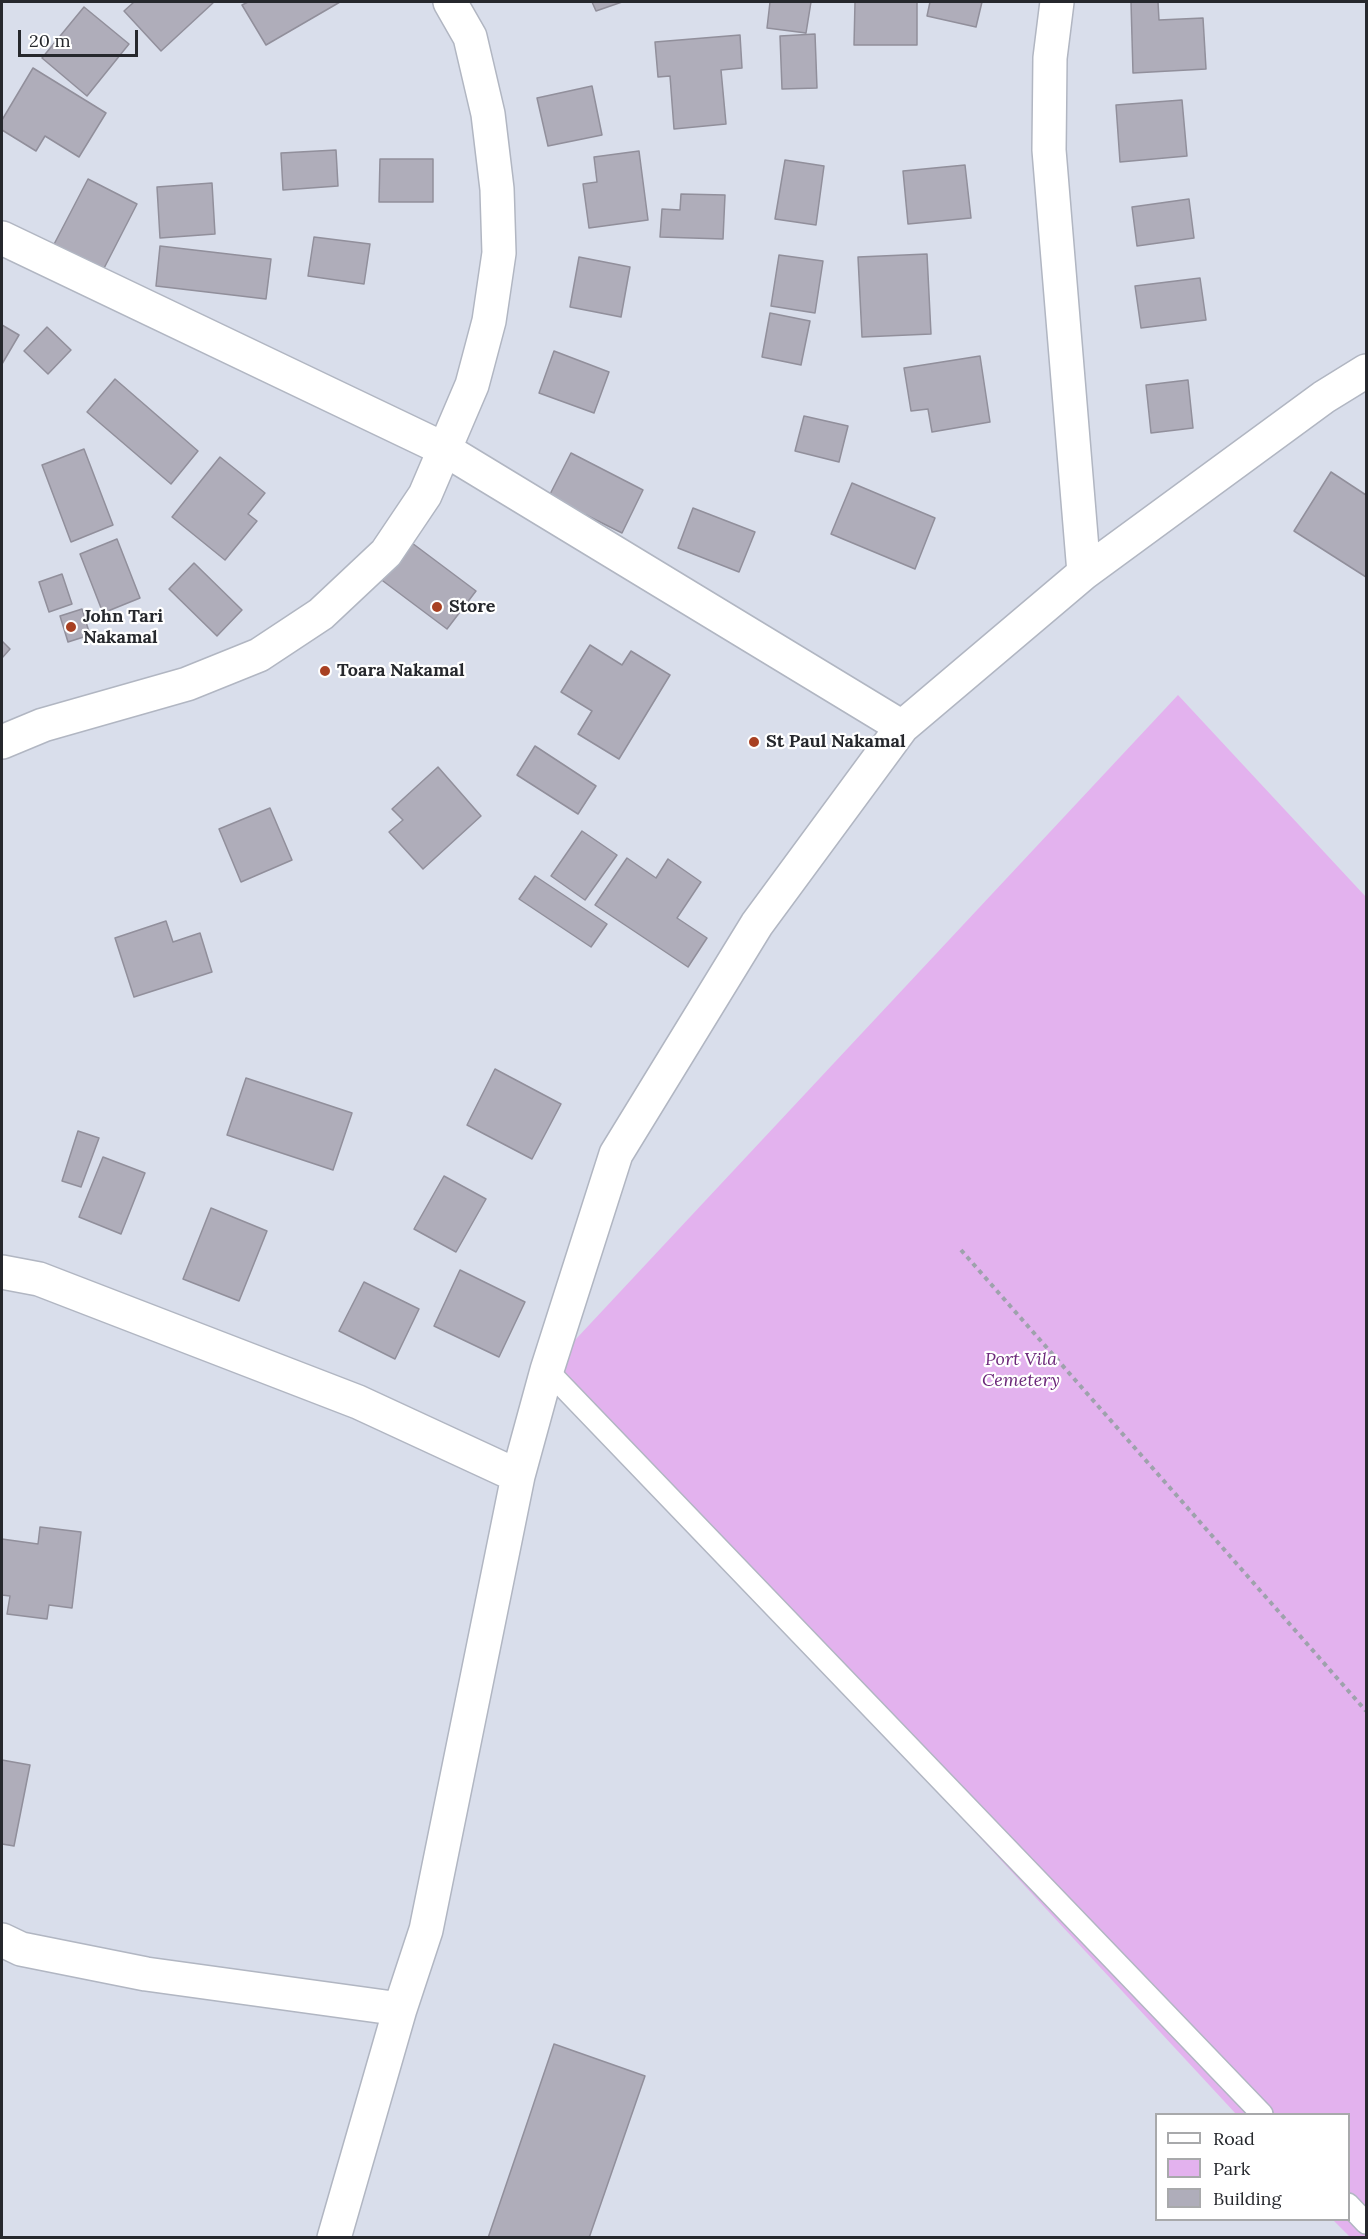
<!DOCTYPE html>
<style>
body{margin:0}
#map{position:relative;width:1368px;height:2239px;overflow:hidden;background:#d9deeb;font-family:Lora,serif}
canvas{display:block}
.frame{position:absolute;inset:0;border:3px solid #26282d;pointer-events:none}
.legend{position:absolute;left:1155px;top:2113px;width:195px;height:108px;box-sizing:border-box;background:#fff;border:2px solid #a8a9ab;margin:0;padding:8px 10px;list-style:none;font-size:18px;color:#26282d}
.legend li{display:flex;align-items:center;gap:12px;height:30px}
.legend b{width:30px;border:2px solid #a8a9ab}
.scale{position:absolute;left:18px;top:30px;width:120px;height:27px;box-sizing:border-box;border:3px solid #26282d;border-top:0;padding-left:8px;font-size:18px;line-height:21px;white-space:nowrap;color:#26282d;-webkit-text-stroke:4px #fff;paint-order:stroke}
</style>
<div id="map">
<canvas width="1368" height="2239"></canvas>
<div class="frame"></div>
<ul class="legend">
<li><b style="height:8px;background:#fff"></b>Road</li>
<li><b style="height:16px;background:#e3b2ee"></b>Park</li>
<li><b style="height:16px;background:#afadba"></b>Building</li>
</ul>
<div class="scale">20 m</div>
</div>
<script>
const g = document.querySelector('canvas').getContext('2d');
g.lineJoin = 'round';
function fill(path, color) { g.fillStyle = color; g.fill(path, 'evenodd'); }
function trace(path, color, width, dash) { g.strokeStyle = color; g.lineWidth = width; g.lineCap = dash ? 'butt' : 'round'; g.setLineDash(dash || []); g.stroke(path); }
function label(font, color, halo, rows, align = 'center') {
  g.font = font + ' Lora,serif'; g.lineWidth = 4.5; g.setLineDash([]); g.textBaseline = 'middle'; g.strokeStyle = halo; g.fillStyle = color; for (const [text, x, y, turn = 0] of rows) {
    g.save(); g.translate(x, y); g.rotate((+turn || 0) * Math.PI / 180); g.textAlign = isNaN(turn) ? turn : align; if (halo) g.strokeText(text, 0, 0); g.fillText(text, 0, 0); g.restore();
  }
}
fill(new Path2D(`
 M 1178,695 L 1366,897 L 1366,2237 L 1350,2237 L 1333,2220 L 1348,2220 L 1348,2114 L 1236,2114 L 547,1370 Z`), '#e3b2ee');
const building = new Path2D(`
 M 134,2 L 214,2 L 161,51 L 124,11 Z
 M 248,2 L 340,2 L 266,45 L 242,5 Z
 M 592,2 L 622,2 L 596,11 Z
 M 770,2 L 811,2 L 806,33 L 767,28 Z
 M 855,2 L 917,2 L 917,45 L 854,45 Z
 M 930,2 L 982,2 L 976,27 L 927,16 Z
 M 1131,2 L 1158,2 L 1159,20 L 1203,18 L 1206,69 L 1133,73 Z
 M 84,7 L 129,44 L 87,96 L 42,58 Z
 M 815,34 L 817,88 L 782,89 L 780,36 Z
 M 740,35 L 742,68 L 721,70 L 726,124 L 674,129 L 670,76 L 658,77 L 655,42 Z
 M 33,68 L 106,113 L 79,157 L 45,136 L 36,151 L 2,130 L 2,120 Z
 M 592,86 L 602,135 L 548,146 L 537,98 Z
 M 1182,100 L 1187,156 L 1120,162 L 1116,105 Z
 M 336,150 L 338,186 L 283,190 L 281,153 Z
 M 639,151 L 648,220 L 589,228 L 583,184 L 597,182 L 594,157 Z
 M 380,159 L 433,159 L 433,202 L 379,202 Z
 M 785,160 L 824,166 L 816,225 L 775,219 Z
 M 965,165 L 971,218 L 908,224 L 903,171 Z
 M 88,179 L 137,204 L 99,278 L 50,252 Z
 M 212,183 L 215,234 L 160,238 L 157,187 Z
 M 681,194 L 725,195 L 723,239 L 660,237 L 662,209 L 680,210 Z
 M 1189,199 L 1194,238 L 1137,246 L 1132,207 Z
 M 314,237 L 370,244 L 364,284 L 308,276 Z
 M 160,246 L 271,259 L 266,299 L 156,286 Z
 M 927,254 L 931,334 L 862,337 L 858,257 Z
 M 779,255 L 823,261 L 815,313 L 771,306 Z
 M 579,257 L 630,267 L 621,317 L 570,307 Z
 M 1200,278 L 1206,320 L 1141,328 L 1135,286 Z
 M 770,313 L 810,321 L 801,365 L 762,357 Z
 M 2,325 L 19,335 L 2,364 Z
 M 47,327 L 71,350 L 48,374 L 24,351 Z
 M 554,351 L 609,372 L 594,413 L 539,393 Z
 M 980,356 L 990,422 L 932,432 L 928,409 L 911,411 L 904,368 Z
 M 115,379 L 198,451 L 171,484 L 87,412 Z
 M 1188,380 L 1193,428 L 1151,433 L 1146,385 Z
 M 804,416 L 848,426 L 839,462 L 795,451 Z
 M 84,449 L 113,525 L 71,542 L 42,465 Z
 M 571,453 L 643,490 L 622,533 L 586,515 L 580,527 L 543,508 Z
 M 220,457 L 265,493 L 248,514 L 257,521 L 225,560 L 172,517 Z
 M 1331,472 L 1366,495 L 1366,577 L 1294,531 Z
 M 852,483 L 935,518 L 915,569 L 831,534 Z
 M 693,508 L 755,532 L 739,572 L 678,548 Z
 M 117,539 L 140,598 L 103,613 L 80,554 Z
 M 408,540 L 476,591 L 447,629 L 379,578 Z
 M 194,563 L 242,610 L 217,636 L 169,589 Z
 M 62,574 L 72,604 L 49,612 L 39,582 Z
 M 82,609 L 90,635 L 68,642 L 60,616 Z
 M 2,641 L 10,649 L 2,658 Z
 M 590,645 L 622,665 L 631,651 L 670,675 L 619,759 L 578,734 L 592,711 L 561,692 Z
 M 535,746 L 596,786 L 578,814 L 517,775 Z
 M 438,767 L 481,816 L 423,869 L 389,832 L 403,820 L 392,809 Z
 M 270,808 L 292,860 L 241,882 L 219,829 Z
 M 582,831 L 617,855 L 585,900 L 551,876 Z
 M 627,858 L 656,878 L 668,859 L 701,882 L 677,918 L 707,938 L 688,967 L 595,905 Z
 M 535,876 L 607,924 L 591,947 L 519,899 Z
 M 166,921 L 173,942 L 200,933 L 212,972 L 134,997 L 115,938 Z
 M 495,1069 L 561,1104 L 532,1159 L 467,1125 Z
 M 246,1078 L 352,1113 L 333,1170 L 227,1135 Z
 M 78,1131 L 99,1138 L 81,1187 L 62,1181 Z
 M 103,1157 L 145,1173 L 121,1234 L 79,1217 Z
 M 444,1176 L 486,1199 L 456,1252 L 414,1229 Z
 M 211,1208 L 267,1231 L 239,1301 L 183,1279 Z
 M 460,1270 L 525,1302 L 499,1357 L 434,1326 Z
 M 364,1282 L 419,1309 L 395,1359 L 339,1331 Z
 M 40,1527 L 81,1532 L 72,1608 L 49,1605 L 47,1619 L 7,1614 L 10,1596 L 2,1595 L 2,1539 L 38,1544 Z
 M 2,1760 L 30,1765 L 14,1846 L 2,1844 Z
 M 554,2044 L 645,2076 L 589,2238 L 488,2238 Z`);
fill(building, '#afadba');
trace(building, '#918f9b', 1.5);
const service = new Path2D(`
 M 547,1370 L 1262,2114
 M 1348,2204 L 1366,2223`);
const minor = new Path2D(`
 M 1057,2 L 1050,58 L 1049,150 L 1084,573
 M 2,238 L 444,449 L 902,727
 M 2,742 L 43,725 L 187,684 L 259,655 L 321,614 L 386,553 L 425,495 L 472,385 L 489,321 L 499,253 L 497,189 L 488,114 L 470,37 L 450,2
 M 2,1272 L 39,1279 L 358,1402 L 518,1476
 M 2,1940 L 21,1949 L 146,1974 L 400,2009
 M 334,2238 L 400,2009 L 426,1930 L 518,1476 L 547,1370 L 616,1154 L 757,924 L 902,727 L 1084,573 L 1324,397 L 1366,371`);
trace(service, '#b1b6c2', 24);
trace(minor, '#b1b6c2', 36);
trace(new Path2D(`
 M 961,1250 L 1366,1711`), '#9ea2ac', 4, [4.5, 4.5]);
trace(service, '#fff', 21);
trace(minor, '#fff', 33);
for (const [x, y, r, color] of [
 [437,607,6,"#a84022"],
 [71,627,6,"#a84022"],
 [325,671,6,"#a84022"],
 [754,742,6,"#a84022"]
]) { const dot = new Path2D(); dot.arc(x, y, r, 0, 2 * Math.PI); g.fillStyle = color; g.fill(dot); trace(dot, '#fff', 2); }
label('bold 18px', '#26282d', '#fff', [
 ["Store",449,607],
 ["John Tari",83,617],
 ["Nakamal",83,638],
 ["Toara Nakamal",337,671],
 ["St Paul Nakamal",766,742]
], 'left');
label('italic 18px', '#6c287a', '#fff', [
 ["Port Vila",1021,1360],
 ["Cemetery",1021,1381]
]);
</script>
